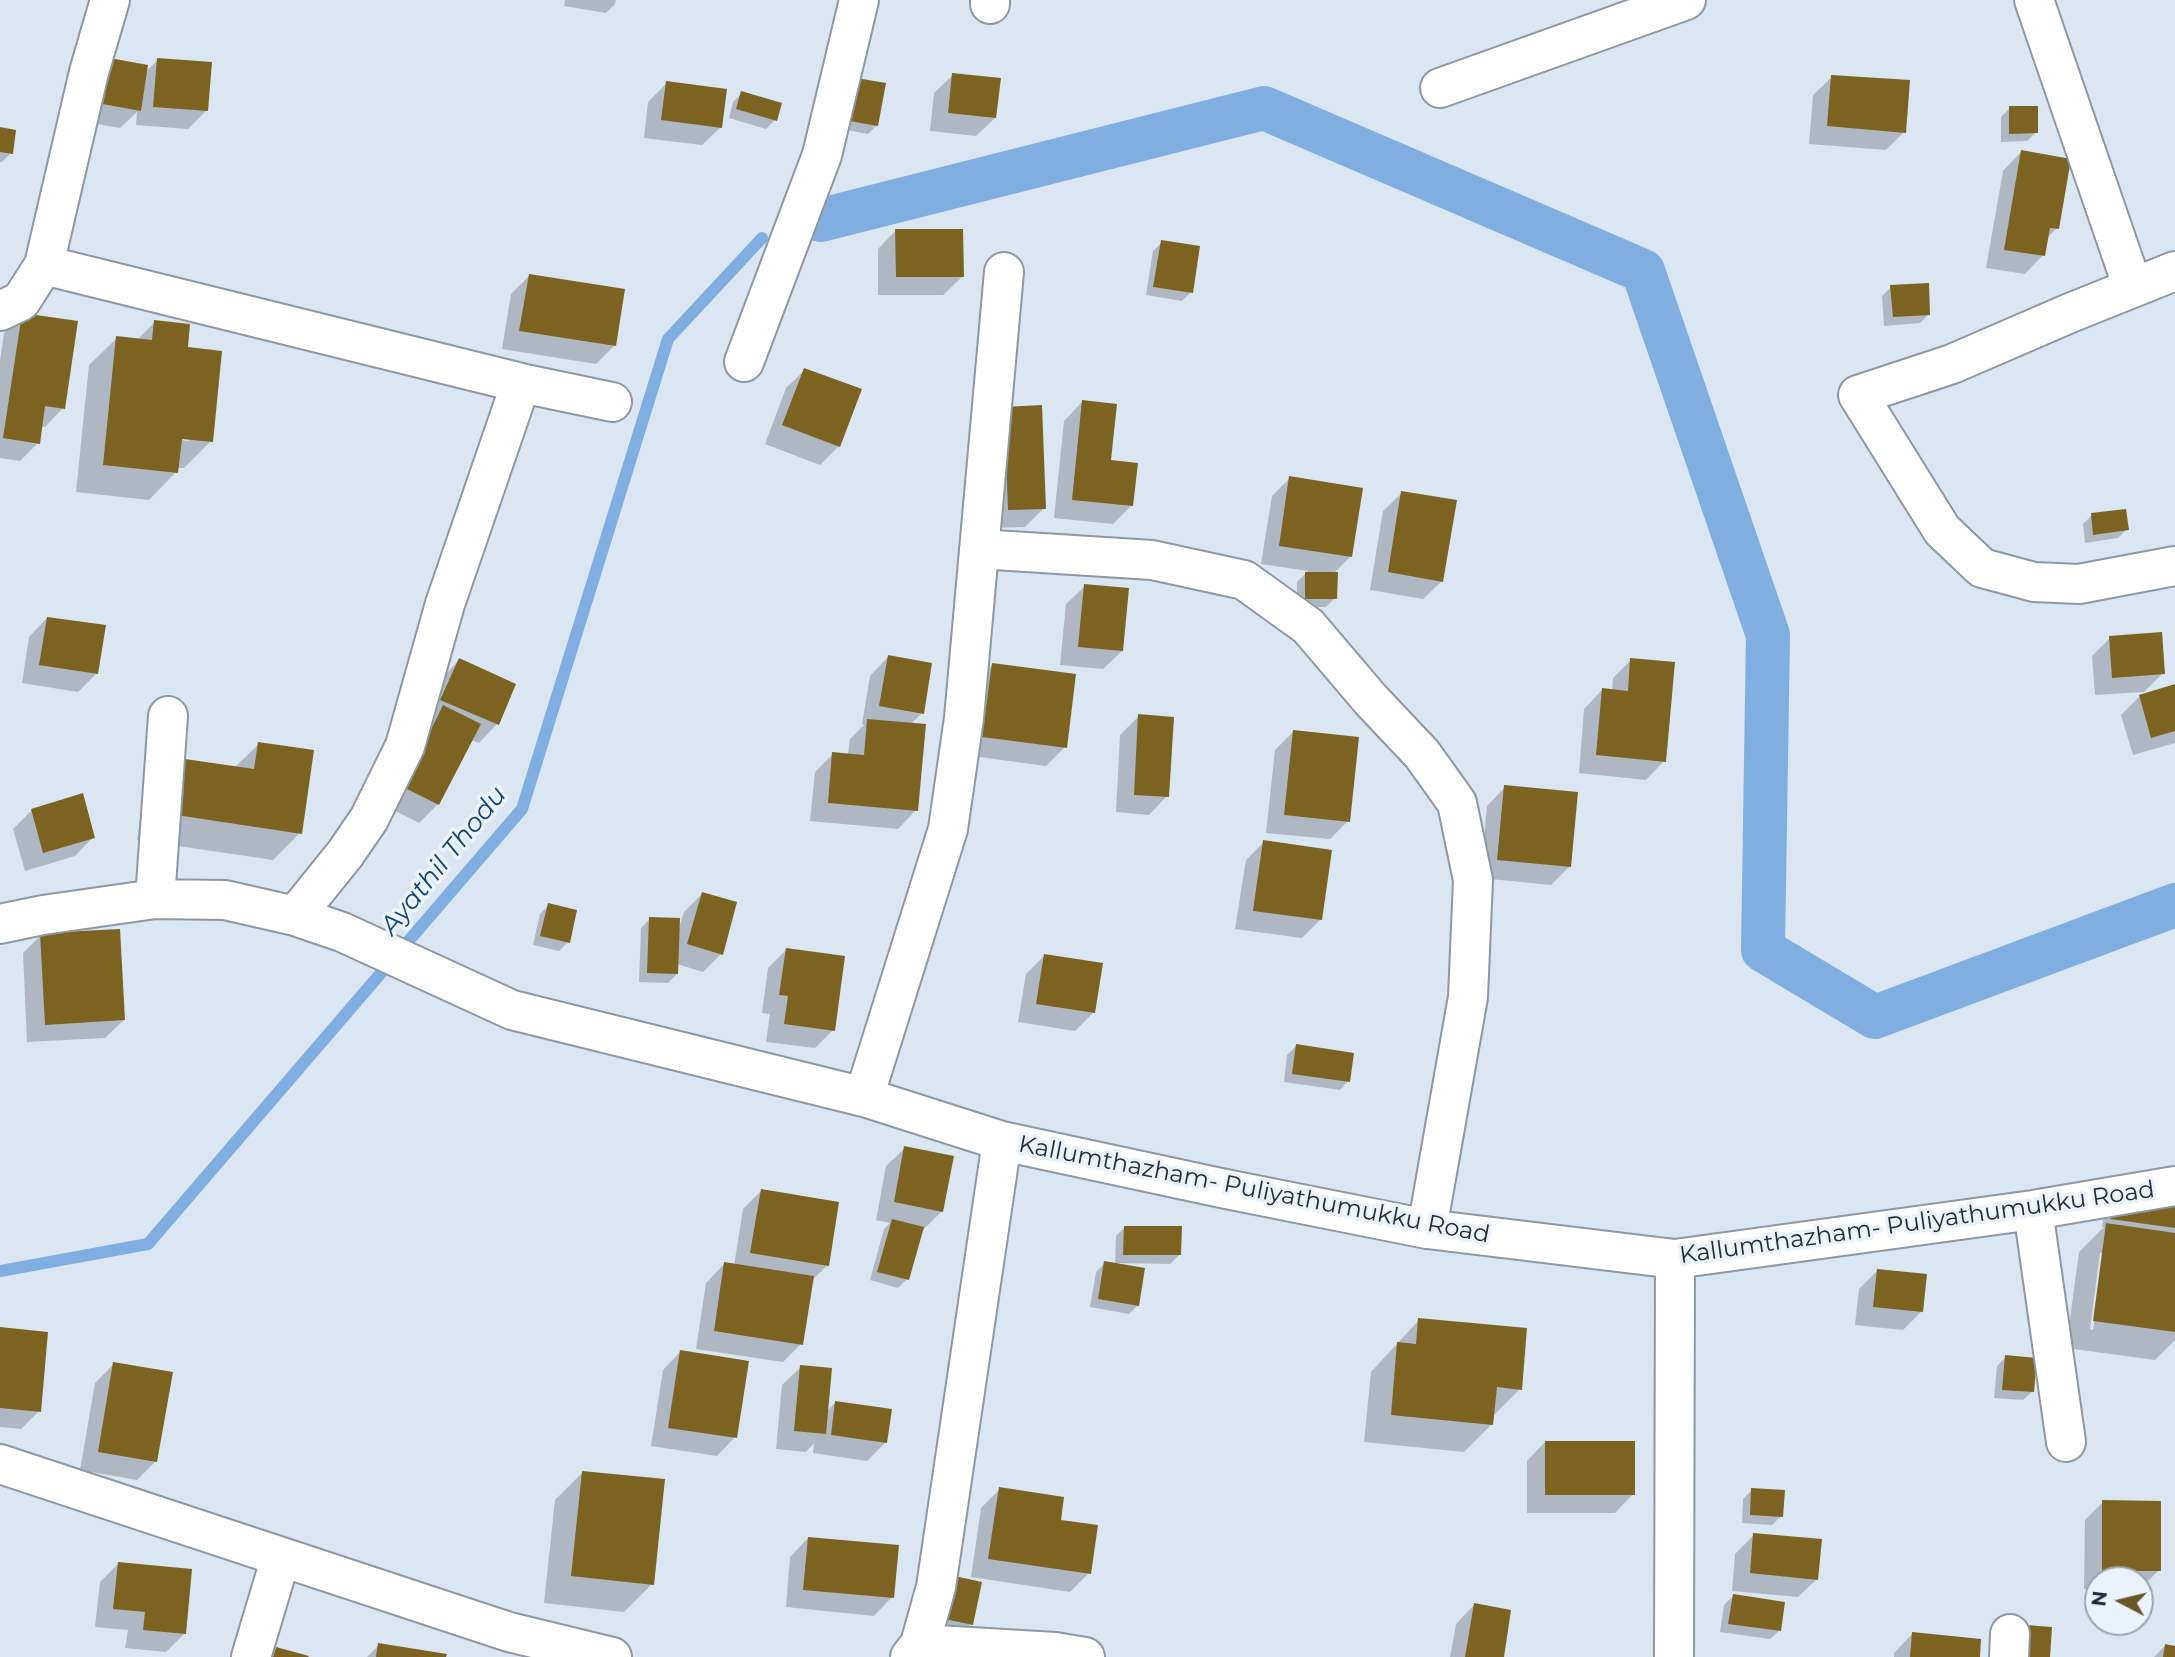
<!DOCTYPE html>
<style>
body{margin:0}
#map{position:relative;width:2175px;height:1657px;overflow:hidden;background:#dbe6f3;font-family:Montserrat,sans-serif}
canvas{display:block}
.north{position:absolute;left:2084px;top:1566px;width:70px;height:70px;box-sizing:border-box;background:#eaf3fd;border:2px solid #9ca3ab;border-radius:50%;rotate:277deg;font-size:19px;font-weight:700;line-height:28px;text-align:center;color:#272c30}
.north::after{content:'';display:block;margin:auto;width:24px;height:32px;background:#6b5726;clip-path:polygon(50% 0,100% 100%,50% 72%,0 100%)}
</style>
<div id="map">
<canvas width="2175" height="1657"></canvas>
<div class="north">N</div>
</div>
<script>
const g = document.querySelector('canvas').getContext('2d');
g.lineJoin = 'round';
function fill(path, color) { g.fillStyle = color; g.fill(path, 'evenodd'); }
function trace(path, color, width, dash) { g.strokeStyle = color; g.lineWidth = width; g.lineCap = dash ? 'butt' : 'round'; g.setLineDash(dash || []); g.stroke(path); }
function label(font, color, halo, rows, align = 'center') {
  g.font = font + ' Montserrat,sans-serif'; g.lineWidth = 7; g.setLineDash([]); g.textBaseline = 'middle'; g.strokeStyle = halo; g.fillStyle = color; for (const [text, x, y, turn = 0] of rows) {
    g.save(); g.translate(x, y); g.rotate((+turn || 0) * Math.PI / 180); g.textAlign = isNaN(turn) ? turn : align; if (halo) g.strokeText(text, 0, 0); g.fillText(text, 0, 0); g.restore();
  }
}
fill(new Path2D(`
 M 565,0 L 616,0 L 615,4 L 606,13 L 564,6 Z
 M 158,60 L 206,111 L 188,129 L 136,125 L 137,112 L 120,128 L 79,121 L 87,78 L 145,72 Z
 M 953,75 L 995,118 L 976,136 L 930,131 L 934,93 Z
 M 1832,77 L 1904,132 L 1886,150 L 1809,144 L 1813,95 Z
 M 667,83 L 721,127 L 702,145 L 644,138 L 648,102 Z
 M 837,87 L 877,125 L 868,134 L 831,127 Z
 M 742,93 L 775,120 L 766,129 L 729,118 L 733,102 Z
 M 2010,108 L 2036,132 L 2027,141 L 2001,142 L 2001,117 Z
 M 0,129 L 11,153 L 2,162 L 0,162 Z
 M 2021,152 L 2057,228 L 2046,239 L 2043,255 L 2025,274 L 1986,268 L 2003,171 Z
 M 896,230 L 962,277 L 943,295 L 878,295 L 878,249 Z
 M 1162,242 L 1191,292 L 1182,301 L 1146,295 L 1153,251 Z
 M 529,276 L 614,346 L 596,364 L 502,349 L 511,294 Z
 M 1891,287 L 1928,315 L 1920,323 L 1884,326 L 1882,296 Z
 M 23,314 L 63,408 L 45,427 L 40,426 L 38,443 L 20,461 L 0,458 L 0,361 L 4,333 Z
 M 155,322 L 186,349 L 211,441 L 184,468 L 177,468 L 176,472 L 149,500 L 76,492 L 89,365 L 117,338 L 137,340 ZM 189,437 L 189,441 L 173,439 Z
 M 805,370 L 839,446 L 820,465 L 765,444 L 786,388 Z
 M 1082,402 L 1109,462 L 1132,505 L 1113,524 L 1054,518 L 1064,421 Z
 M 1005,408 L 1044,508 L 1025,527 L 990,528 Z
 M 1290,478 L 1350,557 L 1333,574 L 1335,598 L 1326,607 L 1297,607 L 1297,582 L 1308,571 L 1261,564 L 1272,496 Z
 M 1402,493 L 1442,581 L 1423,599 L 1370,590 L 1383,511 Z
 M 2092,515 L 2127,529 L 2118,538 L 2085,543 L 2083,524 Z
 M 1085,586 L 1122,651 L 1103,669 L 1060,665 L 1066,604 Z
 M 47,618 L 97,673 L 78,692 L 22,683 L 29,637 Z
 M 2110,638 L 2163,673 L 2144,692 L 2095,695 L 2092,656 Z
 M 888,657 L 922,713 L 911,724 L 916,810 L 898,829 L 810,821 L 815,772 L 833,754 L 848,755 L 850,739 L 864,725 L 862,724 L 870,676 Z
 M 459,660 L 514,685 L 497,724 L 479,743 L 471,740 L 438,804 L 419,823 L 386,806 L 441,679 Z
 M 1631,660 L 1664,761 L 1646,780 L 1579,773 L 1584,709 L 1602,690 L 1612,691 L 1613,678 Z
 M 993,665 L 1065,747 L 1046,766 L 965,755 L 974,683 Z
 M 2175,686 L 2175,743 L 2133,755 L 2121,715 L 2140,696 Z
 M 1139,716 L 1167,796 L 1149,815 L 1116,812 L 1120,735 Z
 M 1293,732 L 1348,821 L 1330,839 L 1266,833 L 1275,750 Z
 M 259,744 L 300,833 L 273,860 L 137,840 L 145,787 L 234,768 Z
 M 1505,787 L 1569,867 L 1551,885 L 1480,878 L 1487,806 Z
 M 32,810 L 93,837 L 75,856 L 25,871 L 13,829 Z
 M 1264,842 L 1320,920 L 1302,938 L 1235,929 L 1246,860 Z
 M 702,894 L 721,954 L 703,972 L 677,964 L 677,974 L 668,983 L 639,982 L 641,928 L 650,919 L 679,928 L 684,912 Z
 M 549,905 L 568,942 L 559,951 L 533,945 L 540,914 Z
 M 41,935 L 124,1020 L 105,1038 L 27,1042 L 23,953 Z
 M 786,950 L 833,1030 L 815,1048 L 766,1042 L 770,1014 L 762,1013 L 768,968 Z
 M 1045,955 L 1094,1012 L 1075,1031 L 1018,1022 L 1026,974 Z
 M 1296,1046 L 1348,1081 L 1340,1090 L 1284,1082 L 1287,1055 Z
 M 905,1148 L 942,1211 L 923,1230 L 921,1229 L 907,1279 L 898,1288 L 870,1280 L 884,1229 L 890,1223 L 876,1220 L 886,1166 Z
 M 761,1191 L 827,1266 L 811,1281 L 801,1344 L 783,1362 L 696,1349 L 706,1283 L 724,1264 L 734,1266 L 743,1209 Z
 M 2175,1207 L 2175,1340 L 2155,1360 L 2066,1348 L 2079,1252 L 2104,1227 L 2102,1227 L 2105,1208 ZM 2100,1253 L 2104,1253 L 2093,1330 L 2090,1329 Z
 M 1124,1228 L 1179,1255 L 1170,1264 L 1118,1263 L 1138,1305 L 1129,1314 L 1090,1307 L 1096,1272 L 1105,1263 L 1115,1265 L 1116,1236 Z
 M 1877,1271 L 1921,1312 L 1903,1330 L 1855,1325 L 1859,1289 Z
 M 1419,1320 L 1520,1389 L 1492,1417 L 1492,1424 L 1464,1452 L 1364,1442 L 1371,1372 Z
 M 0,1329 L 39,1411 L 21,1429 L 0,1427 Z
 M 681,1351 L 735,1437 L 717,1456 L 651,1446 L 663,1370 Z
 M 2006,1357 L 2032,1392 L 2023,1400 L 1994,1398 L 1997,1366 Z
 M 114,1364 L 156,1461 L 137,1480 L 80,1470 L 95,1383 Z
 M 801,1367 L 826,1412 L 835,1403 L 886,1442 L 867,1461 L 813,1453 L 814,1443 L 806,1452 L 776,1449 L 782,1385 Z
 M 1545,1442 L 1633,1494 L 1615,1513 L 1527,1513 L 1527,1461 Z
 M 583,1472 L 652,1584 L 624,1612 L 544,1603 L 555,1500 Z
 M 1000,1489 L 1059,1521 L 1089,1573 L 1070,1592 L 971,1577 L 981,1508 Z
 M 1752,1490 L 1781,1516 L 1772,1525 L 1742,1523 L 1743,1499 Z
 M 2103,1502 L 2159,1570 L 2140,1589 L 2140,1580 L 2098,1580 L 2098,1589 L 2084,1589 L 2085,1520 Z
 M 1754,1535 L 1817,1579 L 1798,1597 L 1732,1591 L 1735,1554 Z
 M 808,1538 L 892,1597 L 874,1616 L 786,1607 L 790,1557 Z
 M 119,1563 L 184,1634 L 166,1652 L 125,1648 L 128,1630 L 95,1627 L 100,1582 Z
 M 942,1585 L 971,1624 L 962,1633 L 933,1627 Z
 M 1733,1596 L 1779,1631 L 1770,1639 L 1720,1632 L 1724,1605 Z
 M 1474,1605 L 1502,1657 L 1450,1657 L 1456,1624 Z
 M 1912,1634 L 1978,1657 L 1894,1657 L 1894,1653 Z
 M 379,1645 L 444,1657 L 367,1657 Z
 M 2165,1646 L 2175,1648 L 2175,1657 L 2154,1657 Z`), '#0003');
trace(new Path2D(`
 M 0,1271 L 148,1244 L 522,809 L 668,339 L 762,238`), '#80aee0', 12);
trace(new Path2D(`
 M 821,220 L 1264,108 L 1643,271 L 1768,635 L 1763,950 L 1875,1017 L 2175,905`), '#80aee0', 44);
fill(new Path2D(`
 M 104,57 L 148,65 L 141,111 L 97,103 Z
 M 157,58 L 212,62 L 208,111 L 153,107 Z
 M 952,73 L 1001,78 L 996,118 L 948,113 Z
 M 1831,75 L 1910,80 L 1906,133 L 1827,126 Z
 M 845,76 L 886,83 L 878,126 L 838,119 Z
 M 666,81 L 727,89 L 722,128 L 661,120 Z
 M 741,91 L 782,103 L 777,121 L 736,109 Z
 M 2009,106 L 2038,106 L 2038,133 L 2009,134 Z
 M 0,127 L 16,130 L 13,154 L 0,152 Z
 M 2021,150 L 2071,159 L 2059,229 L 2050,228 L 2045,256 L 2004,250 Z
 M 895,229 L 963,229 L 964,277 L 896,277 Z
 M 1161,240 L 1200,246 L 1193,293 L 1153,287 Z
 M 529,274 L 625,289 L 616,346 L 519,331 Z
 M 1929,283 L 1930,315 L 1893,317 L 1890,285 Z
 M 22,313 L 78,321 L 65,409 L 45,406 L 40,444 L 3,438 Z
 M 154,320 L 190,324 L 188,347 L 222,351 L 213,442 L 182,439 L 178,473 L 103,465 L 116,336 L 152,340 Z
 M 804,368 L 862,389 L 840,447 L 782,425 Z
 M 1082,400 L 1117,404 L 1111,460 L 1138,463 L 1133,506 L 1072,500 Z
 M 1042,405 L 1046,509 L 1008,510 L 1004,407 Z
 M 1289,476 L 1363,488 L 1352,557 L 1279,546 Z
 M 1401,491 L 1457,500 L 1443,582 L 1388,572 Z
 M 2126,509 L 2129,530 L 2093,535 L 2091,513 Z
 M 1305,572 L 1338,572 L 1337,599 L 1305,599 Z
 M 1084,584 L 1129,588 L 1123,651 L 1078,647 Z
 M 47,617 L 106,625 L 98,674 L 39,665 Z
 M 2162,632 L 2165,674 L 2112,678 L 2109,636 Z
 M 888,655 L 932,663 L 924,714 L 879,706 Z
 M 459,658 L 516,684 L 499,725 L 440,700 Z
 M 1630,658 L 1675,662 L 1666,762 L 1596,755 L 1602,688 L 1628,691 Z
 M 992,663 L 1076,674 L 1067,748 L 982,737 Z
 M 2175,684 L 2175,731 L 2151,738 L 2139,695 Z
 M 443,705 L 481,724 L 439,805 L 403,787 Z
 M 1138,714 L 1174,717 L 1169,797 L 1134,795 Z
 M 867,719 L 926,724 L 918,811 L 828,803 L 832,752 L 864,755 Z
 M 1293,730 L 1359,737 L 1350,822 L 1284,815 Z
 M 258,742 L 314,750 L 302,834 L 163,813 L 171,757 L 254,769 Z
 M 1504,785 L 1578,792 L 1571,867 L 1497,860 Z
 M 83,793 L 95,838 L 43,853 L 31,809 Z
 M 1263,840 L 1332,850 L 1322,920 L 1253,911 Z
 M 702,892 L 737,902 L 723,955 L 687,944 Z
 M 548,903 L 577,910 L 570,943 L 540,936 Z
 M 649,917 L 680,918 L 678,974 L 647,973 Z
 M 120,929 L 125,1020 L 45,1025 L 40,933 Z
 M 786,948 L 845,956 L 835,1031 L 784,1024 L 788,996 L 779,995 Z
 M 1044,954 L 1103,963 L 1095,1013 L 1036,1004 Z
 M 1296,1044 L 1354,1053 L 1350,1082 L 1292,1074 Z
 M 904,1146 L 954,1156 L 943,1212 L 894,1202 Z
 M 761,1189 L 839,1202 L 829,1266 L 750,1253 Z
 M 2113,1197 L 2175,1205 L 2175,1228 L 2110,1219 Z
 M 892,1219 L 924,1227 L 909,1280 L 877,1272 Z
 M 2106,1223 L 2175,1233 L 2175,1332 L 2093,1321 Z
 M 1124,1226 L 1182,1226 L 1181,1255 L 1123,1255 Z
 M 1104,1261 L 1145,1268 L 1139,1306 L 1098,1299 Z
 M 724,1262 L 814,1276 L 803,1345 L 714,1331 Z
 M 1877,1269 L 1927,1274 L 1923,1312 L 1873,1307 Z
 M 1418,1318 L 1527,1328 L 1522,1390 L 1497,1387 L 1493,1425 L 1391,1415 L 1397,1342 L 1416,1344 Z
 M 0,1327 L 48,1332 L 41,1412 L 0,1408 Z
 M 680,1350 L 749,1361 L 737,1438 L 668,1428 Z
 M 2005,1355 L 2037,1358 L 2034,1392 L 2002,1390 Z
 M 113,1362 L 173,1372 L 157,1462 L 98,1452 Z
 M 800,1365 L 832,1368 L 826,1434 L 794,1431 Z
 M 835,1401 L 892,1409 L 887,1443 L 831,1435 Z
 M 1545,1441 L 1635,1441 L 1635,1495 L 1545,1495 Z
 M 582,1471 L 665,1479 L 654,1585 L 571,1576 Z
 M 999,1487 L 1064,1497 L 1061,1520 L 1098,1525 L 1091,1574 L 988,1559 Z
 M 1751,1488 L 1785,1490 L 1783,1517 L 1750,1515 Z
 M 2102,1500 L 2161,1501 L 2161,1571 L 2102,1571 Z
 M 1753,1533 L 1822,1539 L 1818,1580 L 1750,1573 Z
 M 808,1537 L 899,1545 L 894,1598 L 803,1590 Z
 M 118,1562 L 192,1569 L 186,1634 L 143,1630 L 145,1612 L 113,1609 Z
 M 950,1575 L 982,1582 L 973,1625 L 940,1618 Z
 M 1733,1594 L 1785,1602 L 1781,1631 L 1728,1624 Z
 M 1474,1603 L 1511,1610 L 1504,1657 L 1465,1657 Z
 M 2013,1624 L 2052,1627 L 2050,1657 L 2010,1657 Z
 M 1912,1632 L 1981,1639 L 1980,1657 L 1910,1657 Z
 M 378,1643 L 447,1654 L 446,1657 L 376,1657 Z
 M 2165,1644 L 2175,1646 L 2175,1657 L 2163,1657 Z
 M 276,1647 L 309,1656 L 308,1657 L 273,1657 Z`), '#7c6321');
const minor = new Path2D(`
 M 2034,0 L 2133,288
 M 990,4 L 990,0
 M 1440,88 L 1686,0
 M 44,265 L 521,383 L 612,402
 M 2175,271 L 2070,313 L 1952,364 L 1858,395 L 1942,530 L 1982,568 L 2034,582 L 2079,584 L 2175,566
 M 0,311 L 21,301 L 44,265 L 89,72 L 110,0
 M 744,362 L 822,155 L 859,0
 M 979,549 L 1152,560 L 1244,580 L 1308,626 L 1371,700 L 1422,754 L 1457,803 L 1473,880 L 1468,997 L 1427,1229
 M 155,899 L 168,716
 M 295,916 L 345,854 L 369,819 L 405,746 L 445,604 L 521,383
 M 0,924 L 43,915 L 155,899 L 225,900 L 295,916 L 342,932 L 512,1010 L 864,1097 L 1002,1141 L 1221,1188 L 1427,1229 L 1675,1259 L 2033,1210 L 2175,1186
 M 864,1097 L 948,829 L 964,718 L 1004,272
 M 2033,1210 L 2066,1442
 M 0,1464 L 509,1632 L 612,1657
 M 920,1644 L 1055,1652 L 1085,1657
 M 251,1657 L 281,1557
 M 910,1657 L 920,1644 L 936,1587 L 1002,1141
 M 1674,1657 L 1675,1259
 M 2009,1657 L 2010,1634`);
trace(minor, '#8d98a3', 42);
trace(minor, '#fff', 38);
label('24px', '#272c30', '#eaf3fd', [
 ["Kallumthazham- Puliyathumukku Road",1254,1190,11],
 ["Kallumthazham- Puliyathumukku Road",1917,1223,-8]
]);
label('italic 26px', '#124372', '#eaf3fd', [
 ["Ayathil Thodu",444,861,-51]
]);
</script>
